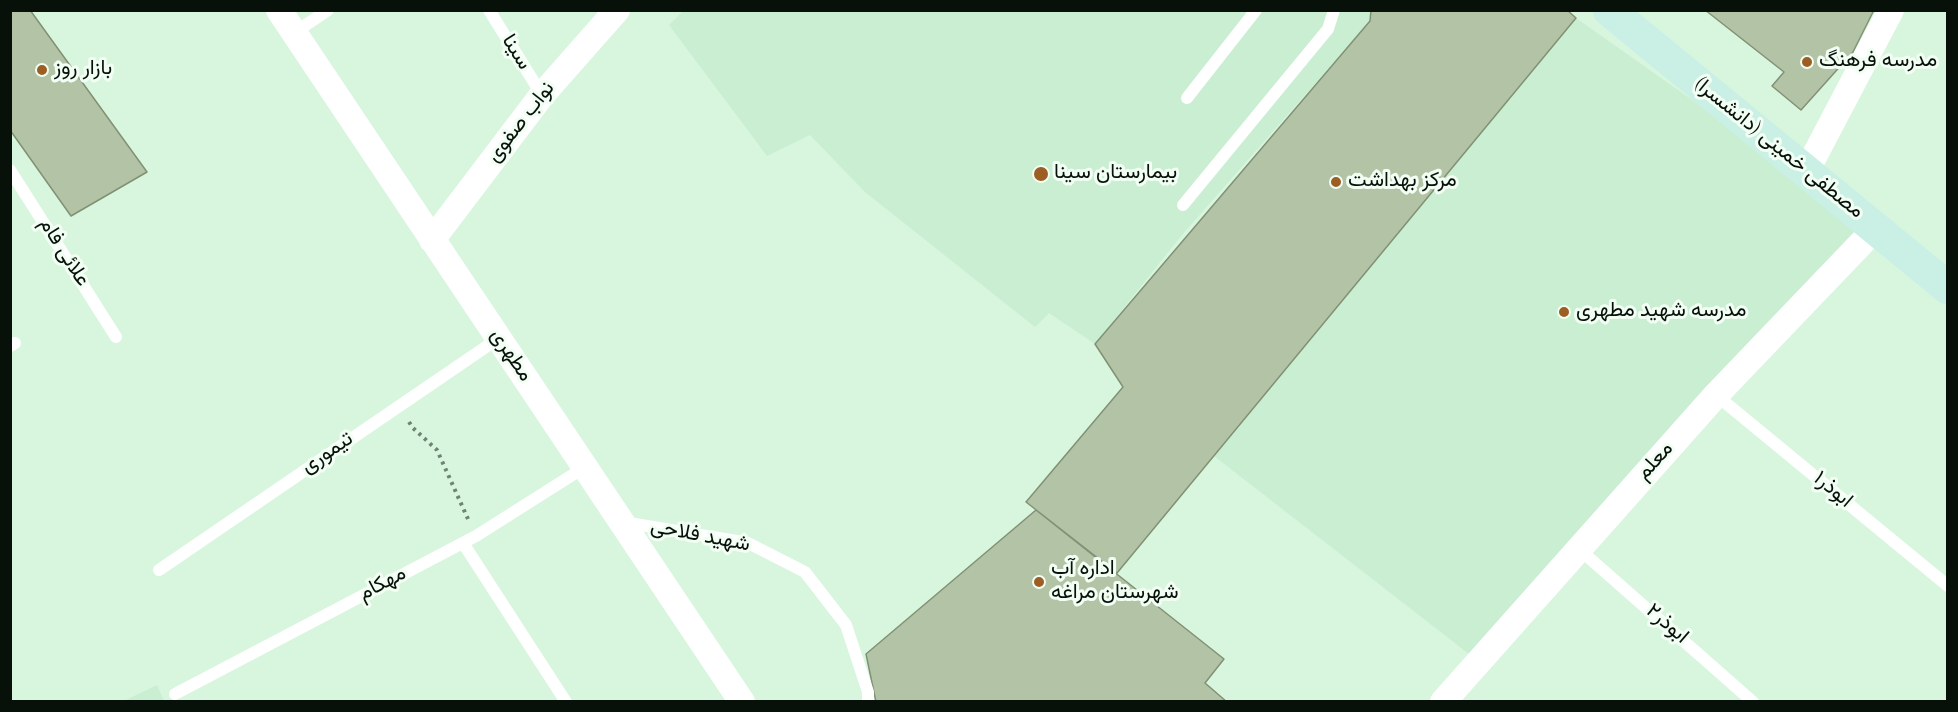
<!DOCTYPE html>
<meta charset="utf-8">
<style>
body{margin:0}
#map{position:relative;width:1958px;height:712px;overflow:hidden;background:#d8f6de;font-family:Spectral,serif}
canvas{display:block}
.frame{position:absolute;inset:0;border:12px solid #071109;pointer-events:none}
</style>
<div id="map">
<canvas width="1958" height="712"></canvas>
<div class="frame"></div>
</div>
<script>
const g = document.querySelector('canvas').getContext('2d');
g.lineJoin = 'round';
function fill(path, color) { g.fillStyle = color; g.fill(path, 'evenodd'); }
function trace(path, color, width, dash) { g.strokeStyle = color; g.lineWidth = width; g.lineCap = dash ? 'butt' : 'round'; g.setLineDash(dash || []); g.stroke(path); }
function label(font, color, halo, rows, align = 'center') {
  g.font = font + ' Spectral,Vazirmatn,serif'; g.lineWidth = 6; g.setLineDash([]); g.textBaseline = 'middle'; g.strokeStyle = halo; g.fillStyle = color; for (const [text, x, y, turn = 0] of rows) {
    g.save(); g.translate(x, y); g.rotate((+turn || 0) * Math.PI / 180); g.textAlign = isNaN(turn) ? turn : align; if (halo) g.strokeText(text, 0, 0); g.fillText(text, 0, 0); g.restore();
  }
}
fill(new Path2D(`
 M 684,10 L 1371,11 L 1370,21 L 1182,235 L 1095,344 L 1049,313 L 1035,327 L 865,192 L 810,135 L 767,156 L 669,25 Z
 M 1576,18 L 1875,229 L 1478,661 L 1214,456 Z
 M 157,685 L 164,701 L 124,701 Z`), '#c9eed1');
const building = new Path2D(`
 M 10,10 L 30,10 L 147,172 L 71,216 L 10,130 Z
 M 1371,10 L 1567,10 L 1576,18 L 1117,573 L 1026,502 L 1123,387 L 1095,344 L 1370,21 Z
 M 1705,10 L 1874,10 L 1853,52 L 1801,110 L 1772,86 L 1784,72 Z
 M 1036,510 L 1224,659 L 1205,683 L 1227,702 L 876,702 L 866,654 Z`);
fill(building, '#b2c3a6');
trace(building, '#809175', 1.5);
trace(new Path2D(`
 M 409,422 L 413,428 L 437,450 L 468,519`), '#6f8373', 4, [3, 4.5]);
trace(new Path2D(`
 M 489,10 L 542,95
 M 294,33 L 328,10
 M 1187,98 L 1256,10
 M 10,170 L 116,337
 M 1183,205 L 1328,29 L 1334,10
 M 10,346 L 15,343
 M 1716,395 L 1948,586
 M 623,522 L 748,543 L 805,572 L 846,625 L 868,692 L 868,702
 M 463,543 L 566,702
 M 1579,549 L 1753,702
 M 159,570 L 499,338
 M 175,694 L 476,536 L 585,467`), '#fff', 12);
trace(new Path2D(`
 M 279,10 L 742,702
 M 1806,172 L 1891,10
 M 432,240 L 542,95 L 617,10
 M 1443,702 L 1716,395 L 1875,229`), '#fff', 26);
trace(new Path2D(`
 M 1609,10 L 1948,288`), '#caf0e5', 33);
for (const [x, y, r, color] of [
 [1807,62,6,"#9c5e23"],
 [42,70,6,"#9c5e23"],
 [1041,174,8,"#9c5e23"],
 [1336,182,6,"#9c5e23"],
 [1564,312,6,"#9c5e23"],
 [1039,582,6,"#9c5e23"]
]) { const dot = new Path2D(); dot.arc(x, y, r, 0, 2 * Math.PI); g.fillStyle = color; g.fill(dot); trace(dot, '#f2fef4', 2); }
label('21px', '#071109', '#f2fef4', [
 ["سینا",515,53,58],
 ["نواب صفوی",522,123,-52],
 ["مصطفی خمینی (دانشسرا)",1778,149,39],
 ["علائی فام",63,253,58],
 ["مطهری",510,356,56],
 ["تیموری",328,454,-34],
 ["معلم",1656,462,-48],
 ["ابوذر۱",1832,491,40],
 ["شهید فلاحی",700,537,11],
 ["مهکام",383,585,-28],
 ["ابوذر۲",1666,625,41]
]);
label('21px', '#071109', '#f2fef4', [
 ["مدرسه فرهنگ",1819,62],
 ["بازار روز",54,70],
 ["بیمارستان سینا",1054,174],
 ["مرکز بهداشت",1348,182],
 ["مدرسه شهید مطهری",1576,312],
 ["اداره آب",1051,570],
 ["شهرستان مراغه",1051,594]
], 'left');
</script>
